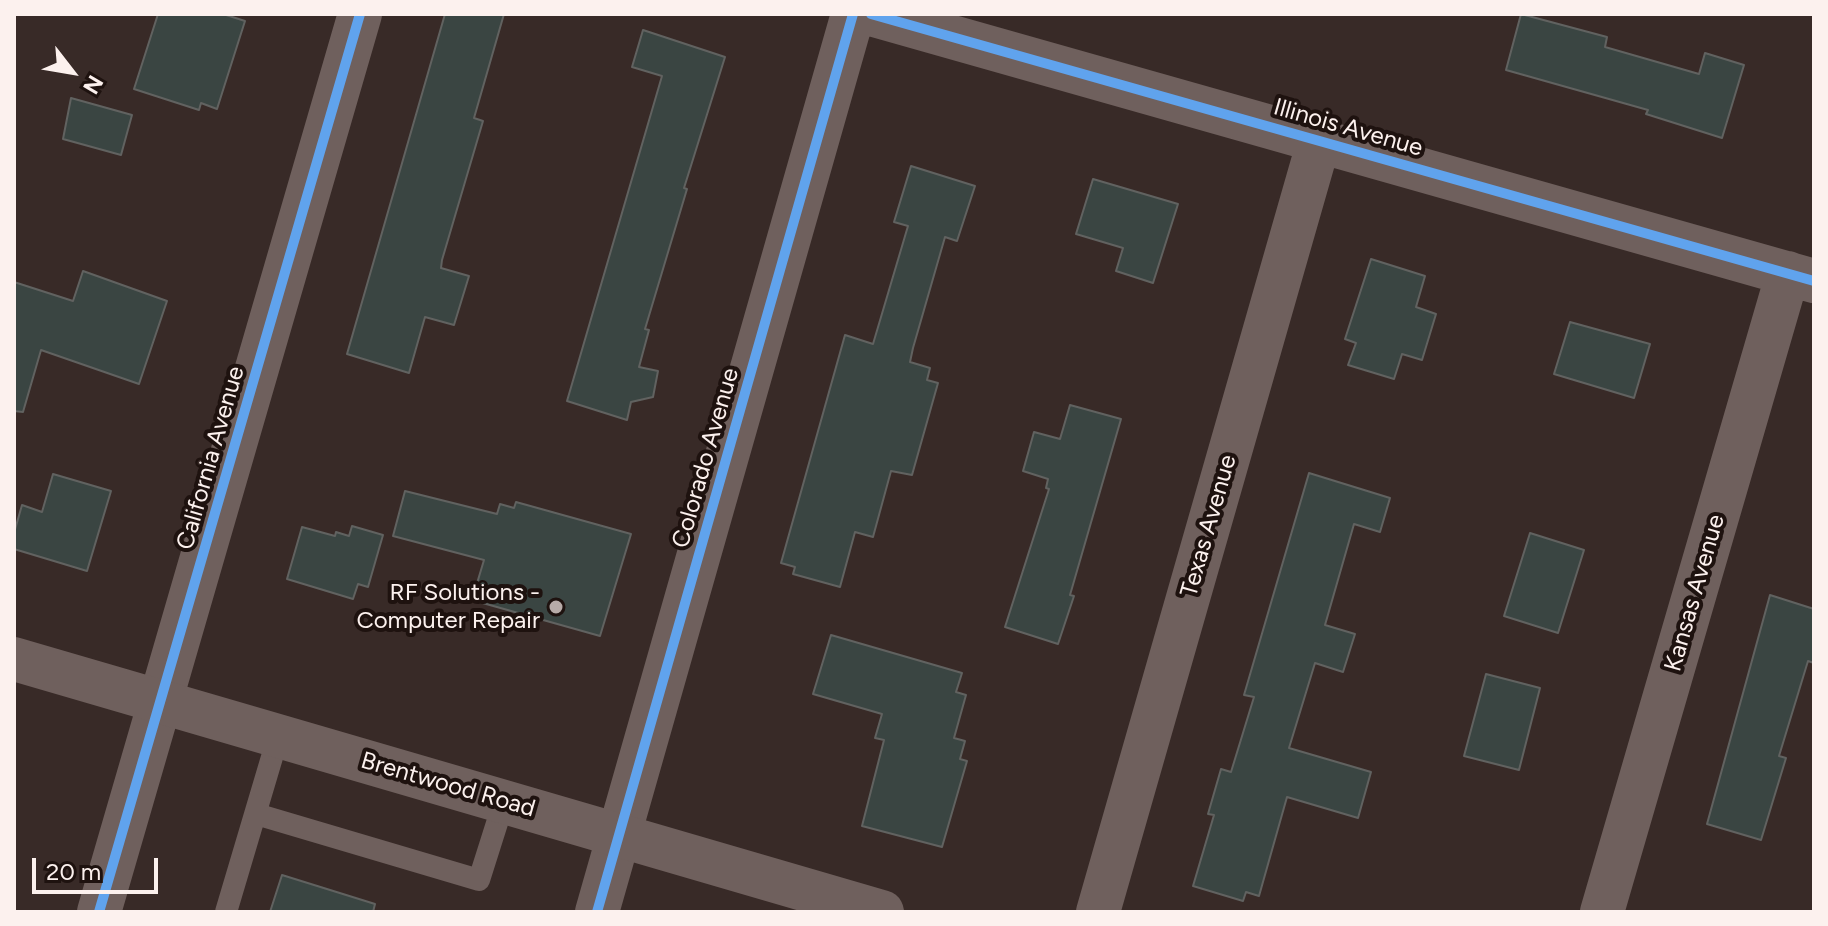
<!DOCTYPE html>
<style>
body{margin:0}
#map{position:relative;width:1828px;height:926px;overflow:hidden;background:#382a27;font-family:Figtree,sans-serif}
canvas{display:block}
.frame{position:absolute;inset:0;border:16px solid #fcf1ee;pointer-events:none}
.north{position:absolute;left:32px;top:32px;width:80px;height:80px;-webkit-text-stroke:6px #1e120f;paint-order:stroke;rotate:121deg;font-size:22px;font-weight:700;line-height:32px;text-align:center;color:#fcf1ee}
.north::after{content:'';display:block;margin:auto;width:28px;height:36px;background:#fcf1ee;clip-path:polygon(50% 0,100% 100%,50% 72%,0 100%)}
.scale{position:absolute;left:32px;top:858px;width:126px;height:36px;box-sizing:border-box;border:4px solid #fcf1ee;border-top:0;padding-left:10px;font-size:24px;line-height:28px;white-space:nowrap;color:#fcf1ee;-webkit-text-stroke:6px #1e120f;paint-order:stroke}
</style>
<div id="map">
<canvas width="1828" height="926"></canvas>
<div class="frame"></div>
<div class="north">N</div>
<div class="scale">20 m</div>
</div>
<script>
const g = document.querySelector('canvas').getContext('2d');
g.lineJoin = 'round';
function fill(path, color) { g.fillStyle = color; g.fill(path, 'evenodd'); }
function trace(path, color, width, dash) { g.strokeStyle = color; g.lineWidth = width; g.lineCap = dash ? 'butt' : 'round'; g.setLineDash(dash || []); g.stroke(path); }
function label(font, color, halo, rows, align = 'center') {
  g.font = font + ' Figtree,sans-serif'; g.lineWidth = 8; g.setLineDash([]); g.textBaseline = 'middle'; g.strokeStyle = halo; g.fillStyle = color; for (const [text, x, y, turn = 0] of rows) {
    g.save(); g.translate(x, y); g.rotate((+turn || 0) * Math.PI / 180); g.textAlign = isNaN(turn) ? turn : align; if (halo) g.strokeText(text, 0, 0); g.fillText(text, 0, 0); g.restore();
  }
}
const building = new Path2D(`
 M 158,14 L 223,14 L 245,21 L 217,109 L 201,103 L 199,110 L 134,89 Z
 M 445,14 L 504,14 L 474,118 L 483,121 L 442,260 L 441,268 L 469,276 L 454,325 L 425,317 L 409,373 L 347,354 Z
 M 1521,14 L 1607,37 L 1605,47 L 1699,74 L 1705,53 L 1744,65 L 1722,138 L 1646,114 L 1648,110 L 1506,70 Z
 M 643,30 L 725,57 L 684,188 L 687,189 L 645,329 L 649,330 L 639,367 L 658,371 L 653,397 L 631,402 L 627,420 L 567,401 L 662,76 L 632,67 Z
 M 71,98 L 132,115 L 121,155 L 63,139 Z
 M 911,166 L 975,186 L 957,241 L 945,237 L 913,348 L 910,362 L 930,368 L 927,380 L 938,383 L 912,475 L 891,471 L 873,537 L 855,532 L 840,587 L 793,574 L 795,567 L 781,563 L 845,335 L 873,344 L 908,226 L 894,222 Z
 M 1093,179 L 1178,204 L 1153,283 L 1116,271 L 1123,248 L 1076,234 Z
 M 1371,259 L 1425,276 L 1416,307 L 1436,314 L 1422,360 L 1402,354 L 1394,379 L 1348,365 L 1356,343 L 1345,339 Z
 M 83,271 L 167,301 L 139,384 L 41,350 L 23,412 L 14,411 L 14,282 L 73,301 Z
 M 1570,322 L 1650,344 L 1634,398 L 1554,374 Z
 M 1070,405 L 1121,419 L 1070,595 L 1074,596 L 1058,644 L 1005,627 L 1049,489 L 1046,488 L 1048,479 L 1023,471 L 1034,432 L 1060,439 Z
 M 1309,473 L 1390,498 L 1380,532 L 1354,524 L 1325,625 L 1355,634 L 1343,672 L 1315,663 L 1289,748 L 1371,772 L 1358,818 L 1287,797 L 1259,896 L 1246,892 L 1243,901 L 1193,886 L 1214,815 L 1208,814 L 1221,769 L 1231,772 L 1254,697 L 1244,695 Z
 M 53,474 L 111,491 L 87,571 L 14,549 L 14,533 L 22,505 L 42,512 Z
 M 405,491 L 497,514 L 500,504 L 514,508 L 516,502 L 631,534 L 600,636 L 472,600 L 484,560 L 393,536 Z
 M 352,526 L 383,535 L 368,587 L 358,584 L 353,599 L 287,579 L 302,527 L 335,536 L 336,532 L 349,536 Z
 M 1530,533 L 1584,550 L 1558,633 L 1504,616 Z
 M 1770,595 L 1814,609 L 1814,663 L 1808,661 L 1779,756 L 1786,758 L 1761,840 L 1707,824 Z
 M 831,635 L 962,673 L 956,692 L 966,695 L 954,738 L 965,741 L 960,759 L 967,761 L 942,847 L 862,826 L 884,740 L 875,738 L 882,714 L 813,694 Z
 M 1486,674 L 1540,688 L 1519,770 L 1464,756 Z
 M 282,875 L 375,904 L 373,912 L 270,912 Z`);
fill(building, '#3a4542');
trace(building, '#616260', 2);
trace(new Path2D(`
 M 256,814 L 479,880 L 504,801
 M 226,912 L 278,737`), '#6f605d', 22);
trace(new Path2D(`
 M 871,14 L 1814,281
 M 99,912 L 360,14
 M 597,912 L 853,14
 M 1098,912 L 1319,141
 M 1602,912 L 1788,273`), '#6f605d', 44);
trace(new Path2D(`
 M 14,659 L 882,912`), '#6f605d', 44);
trace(new Path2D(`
 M 871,14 L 1814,281
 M 99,912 L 360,14
 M 597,912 L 853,14`), '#60a3ed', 10);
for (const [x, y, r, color] of [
 [556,607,8,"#b7aba8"]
]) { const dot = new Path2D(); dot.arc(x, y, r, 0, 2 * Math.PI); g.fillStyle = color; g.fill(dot); trace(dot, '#1e120f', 3); }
label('24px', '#fcf1ee', '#1e120f', [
 ["Illinois Avenue",1348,128,16],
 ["California Avenue",211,458,-74],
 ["Colorado Avenue",706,458,-74],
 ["Texas Avenue",1209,526,-74],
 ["Kansas Avenue",1695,593,-74],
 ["Brentwood Road",448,785,16]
]);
label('24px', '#fcf1ee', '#1e120f', [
 ["RF Solutions -",540,593],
 ["Computer Repair",540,621]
], 'right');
</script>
